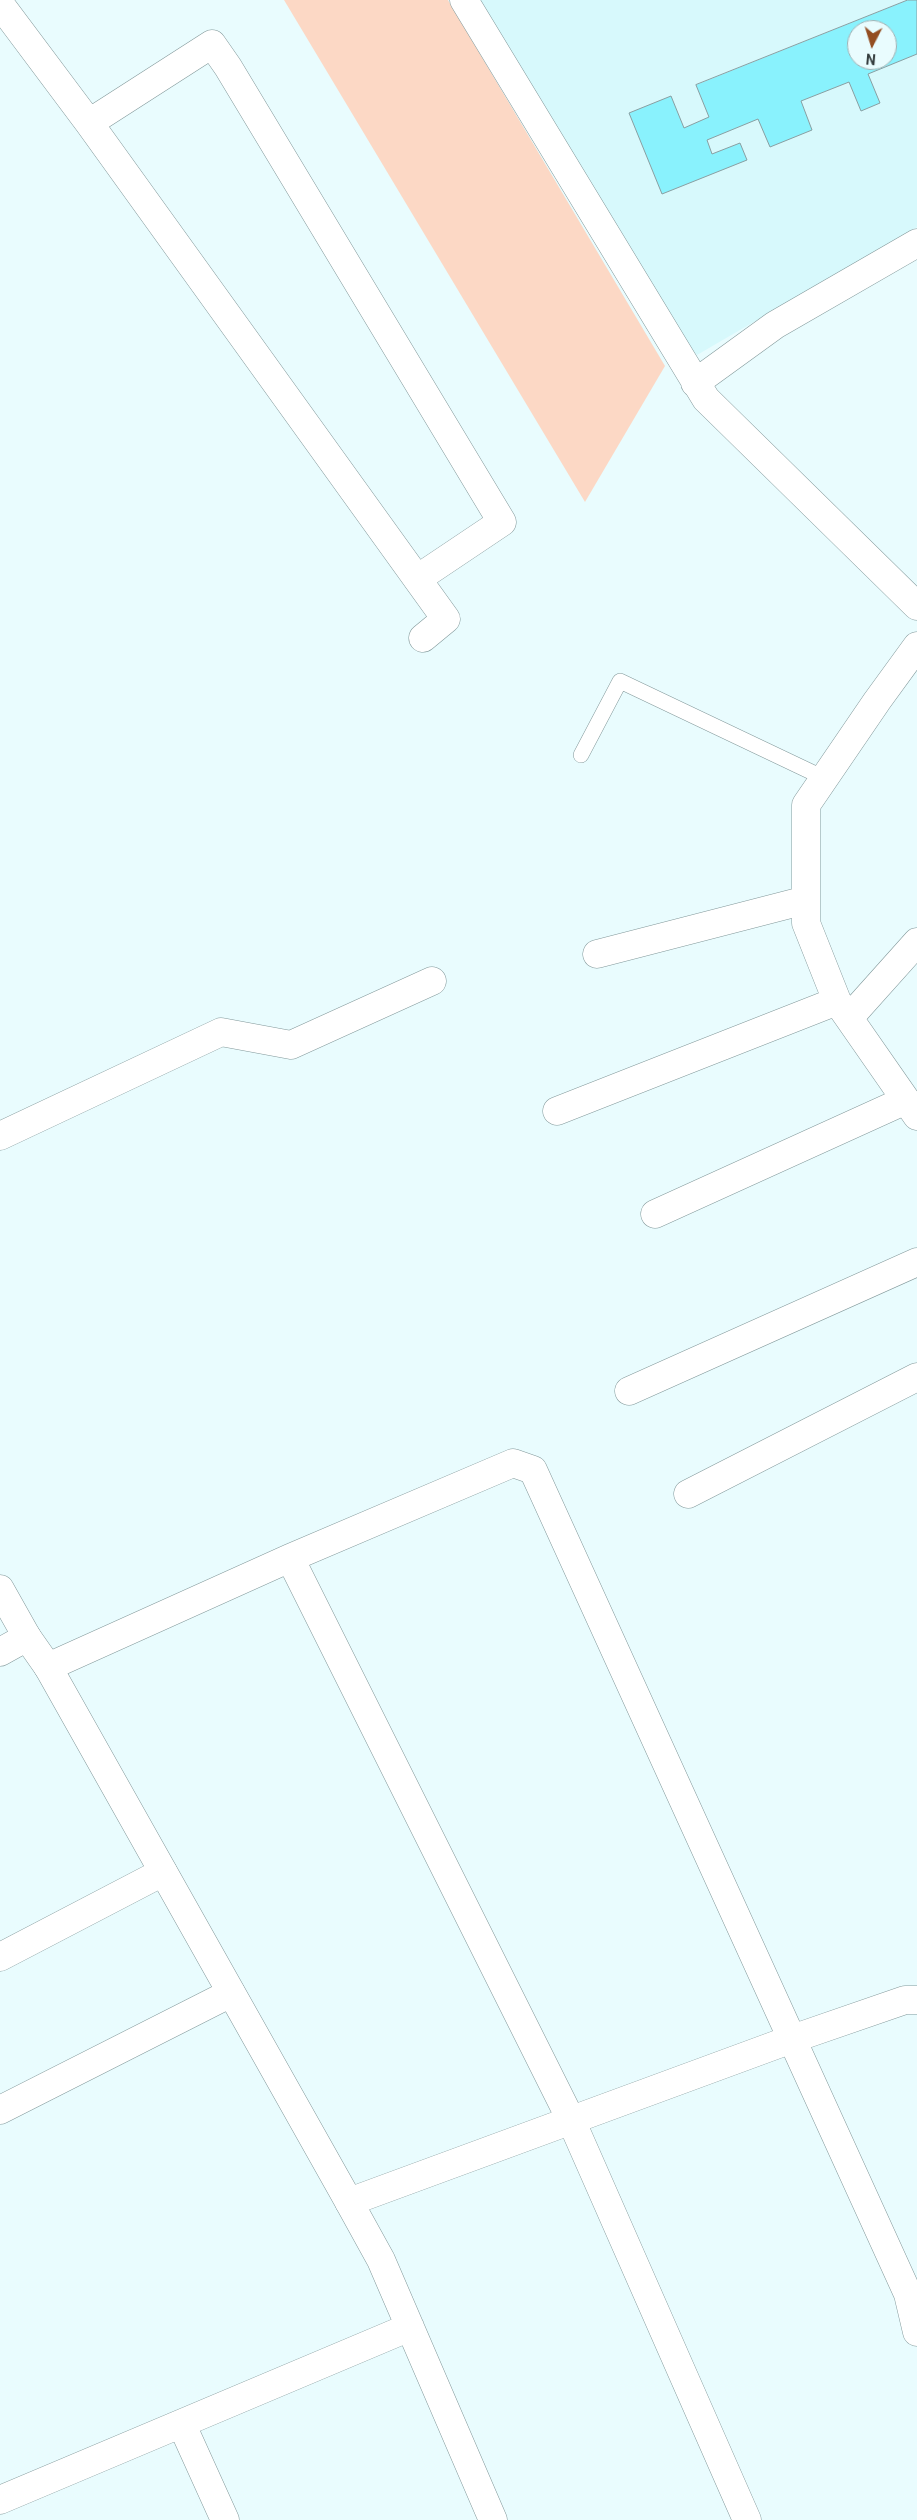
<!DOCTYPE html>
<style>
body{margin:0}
#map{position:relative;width:917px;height:2520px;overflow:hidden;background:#e9fcfe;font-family:Roboto,sans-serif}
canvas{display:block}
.north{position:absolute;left:847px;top:20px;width:50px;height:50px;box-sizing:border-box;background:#e9fcfe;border:1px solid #a1b0b2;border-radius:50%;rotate:185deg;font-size:14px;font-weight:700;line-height:20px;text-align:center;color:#353e3f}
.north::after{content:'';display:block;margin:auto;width:18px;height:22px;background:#934e22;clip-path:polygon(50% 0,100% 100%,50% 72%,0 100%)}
</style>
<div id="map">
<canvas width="917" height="2520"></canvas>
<div class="north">N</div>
</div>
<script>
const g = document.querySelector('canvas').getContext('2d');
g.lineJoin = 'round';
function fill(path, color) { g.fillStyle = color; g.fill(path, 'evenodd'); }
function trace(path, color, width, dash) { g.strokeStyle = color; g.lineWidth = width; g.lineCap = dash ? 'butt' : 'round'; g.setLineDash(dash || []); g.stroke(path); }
fill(new Path2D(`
 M 479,0 L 917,0 L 917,227 L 697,355 L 676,333 ZM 857,30 L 887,30 L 887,60 L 857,60 Z`), '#d7f9fc');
fill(new Path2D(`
 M 284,0 L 448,0 L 665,366 L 585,502 Z`), '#fcd8c5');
const building = new Path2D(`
 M 908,0 L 917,0 L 917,54 L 868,74 L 880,103 L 861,111 L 849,82 L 801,101 L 812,130 L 770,147 L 758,119 L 707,140 L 712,154 L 740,143 L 747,160 L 662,194 L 629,113 L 671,96 L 684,128 L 709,117 L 696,85 ZM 857,30 L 887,30 L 887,60 L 857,60 Z`);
fill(building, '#89f2fd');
trace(building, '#899fa2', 1);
const service = new Path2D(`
 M 581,755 L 620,681 L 824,778`);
const minor = new Path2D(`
 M 464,0 L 706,399 L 917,606
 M 0,4 L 89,123 L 446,619 L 423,638
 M 89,123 L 212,44 L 228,67 L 502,522 L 417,579
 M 695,383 L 775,325 L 917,243
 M 917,646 L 877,701 L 806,805 L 806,923 L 837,1001 L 917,1116
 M 597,954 L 806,900
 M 849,1018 L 917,942
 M 557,1111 L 837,1001
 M 0,1136 L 221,1032 L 291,1045 L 432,981
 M 655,1214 L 906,1100
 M 629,1391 L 917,1262
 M 688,1494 L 917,1377
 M 290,1558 L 571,2120 L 747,2520
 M 0,1652 L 27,1637
 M 48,1667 L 290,1558 L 513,1463 L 533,1470 L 908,2294 L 917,2332
 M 0,1957 L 163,1872
 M 0,2110 L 231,1993
 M 182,2425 L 225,2520
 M 0,2500 L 410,2327
 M 493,2520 L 381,2260 L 349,2202 L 792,2039 L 905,2000 L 917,2000`);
const tertiary = new Path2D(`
 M 0,1589 L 27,1637 L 48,1667 L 349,2202`);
trace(service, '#82989a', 16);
trace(minor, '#82989a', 29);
trace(tertiary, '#82989a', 29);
trace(service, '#fff', 15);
trace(minor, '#fff', 28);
trace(tertiary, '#fff', 28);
</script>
